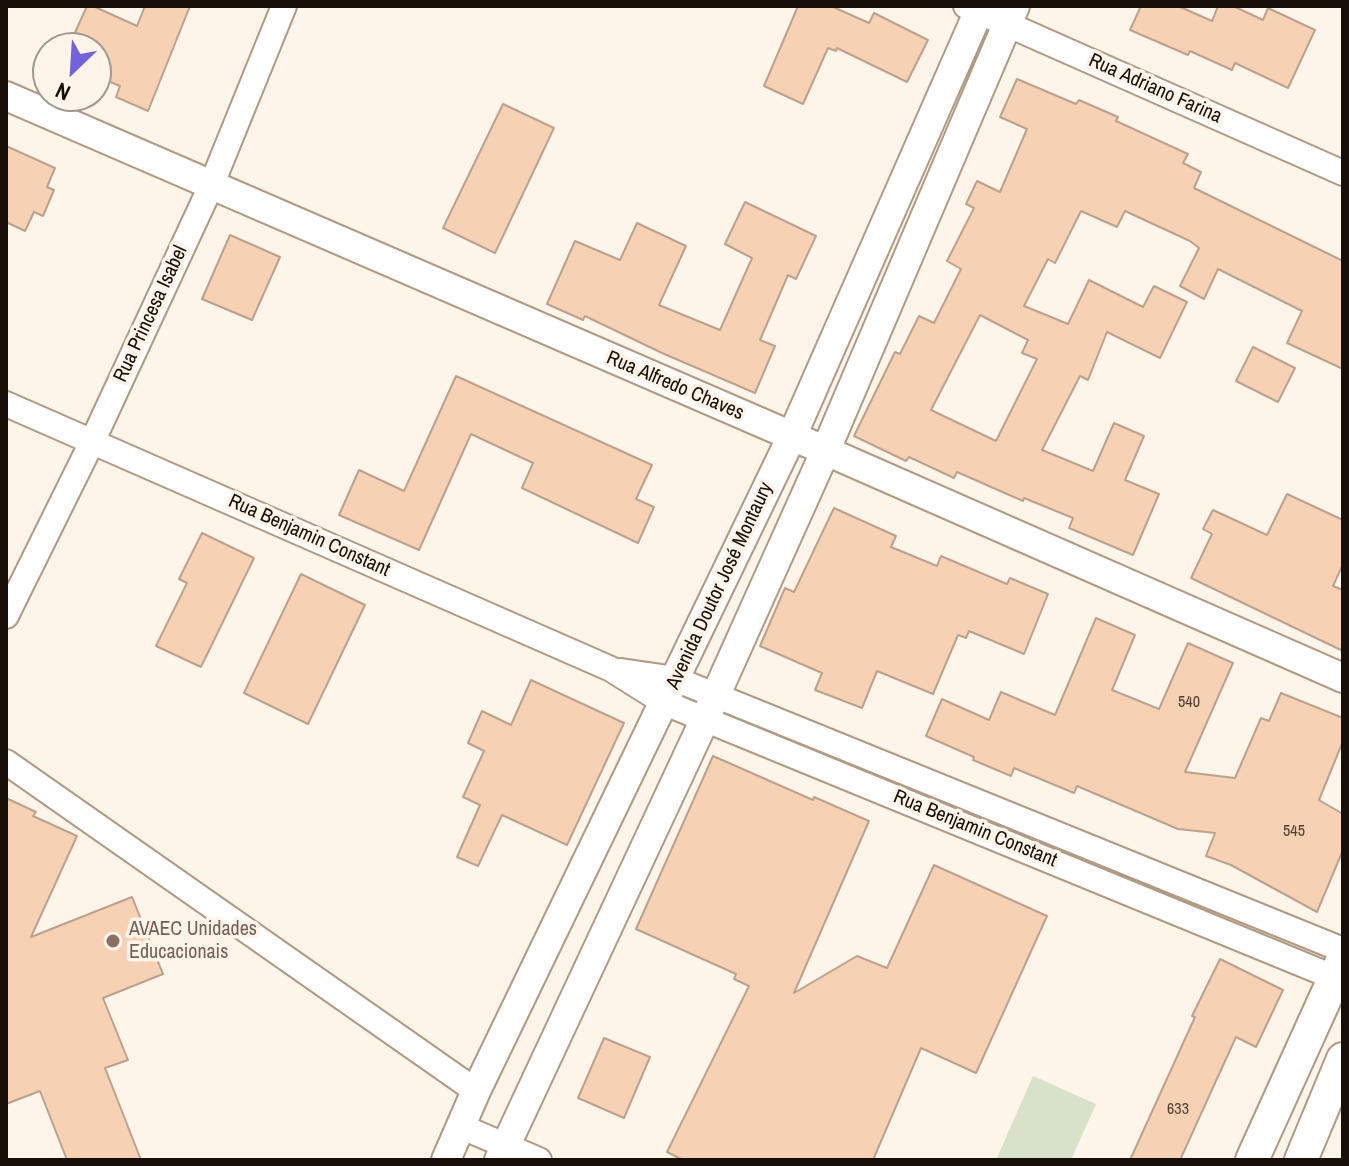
<!DOCTYPE html>
<meta charset="utf-8">
<style>
body{margin:0}
#map{position:relative;width:1349px;height:1166px;overflow:hidden;background:#fdf4ea;font-family:"Archivo Narrow",sans-serif}
canvas{display:block}
.frame{position:absolute;inset:0;border:8px solid #170f07;pointer-events:none}
.north{position:absolute;left:32px;top:32px;width:80px;height:80px;box-sizing:border-box;background:#fdf4ea;border:2px solid #a1988f;border-radius:50%;rotate:205deg;font-size:22px;font-weight:700;line-height:32px;text-align:center;color:#170f07}
.north::after{content:'';display:block;margin:auto;width:28px;height:36px;background:#7462dc;clip-path:polygon(50% 0,100% 100%,50% 72%,0 100%)}
</style>
<div id="map">
<canvas width="1349" height="1166"></canvas>
<div class="frame"></div>
<div class="north">N</div>
</div>
<script>
const g = document.querySelector('canvas').getContext('2d');
g.lineJoin = 'round';
function fill(path, color) { g.fillStyle = color; g.fill(path, 'evenodd'); }
function trace(path, color, width, dash) { g.strokeStyle = color; g.lineWidth = width; g.lineCap = dash ? 'butt' : 'round'; g.setLineDash(dash || []); g.stroke(path); }
function label(font, color, halo, rows, align = 'center') {
  g.font = font + ' "Archivo Narrow",sans-serif'; g.lineWidth = 7; g.setLineDash([]); g.textBaseline = 'middle'; g.strokeStyle = halo; g.fillStyle = color; for (const [text, x, y, turn = 0] of rows) {
    g.save(); g.translate(x, y); g.rotate((+turn || 0) * Math.PI / 180); g.textAlign = isNaN(turn) ? turn : align; if (halo) g.strokeText(text, 0, 0); g.fillText(text, 0, 0); g.restore();
  }
}
fill(new Path2D(`
 M 1033,1076 L 1096,1104 L 1071,1160 L 996,1160 Z`), '#d8e2c8');
const building = new Path2D(`
 M 87,6 L 93,6 L 137,26 L 145,6 L 190,6 L 148,111 L 116,97 L 120,86 L 96,76 L 96,48 L 68,48 Z
 M 798,6 L 831,6 L 869,23 L 874,13 L 928,40 L 907,82 L 837,48 L 836,51 L 828,48 L 803,104 L 764,86 Z
 M 1141,6 L 1178,6 L 1212,21 L 1218,6 L 1233,6 L 1263,20 L 1268,8 L 1315,30 L 1288,88 L 1235,63 L 1232,70 L 1190,51 L 1188,55 L 1130,30 Z
 M 1017,79 L 1076,104 L 1079,100 L 1118,117 L 1116,121 L 1188,154 L 1183,163 L 1201,172 L 1194,188 L 1343,261 L 1343,369 L 1287,343 L 1302,311 L 1218,269 L 1204,299 L 1180,286 L 1199,248 L 1190,241 L 1125,211 L 1117,227 L 1081,211 L 1055,263 L 1048,259 L 1024,306 L 1068,324 L 1089,280 L 1143,307 L 1154,286 L 1187,302 L 1160,358 L 1107,332 L 1088,380 L 1080,376 L 1042,450 L 1093,471 L 1114,423 L 1144,436 L 1125,480 L 1159,494 L 1133,555 L 1069,528 L 1073,518 L 1024,498 L 1023,501 L 957,472 L 954,478 L 909,457 L 906,461 L 854,436 L 895,352 L 900,354 L 919,316 L 934,323 L 961,269 L 947,261 L 974,208 L 966,204 L 977,181 L 1000,192 L 1027,129 L 1000,117 ZM 980,315 L 1028,340 L 1022,353 L 1037,359 L 996,441 L 931,410 Z
 M 503,104 L 554,128 L 495,253 L 443,228 Z
 M 6,146 L 55,168 L 47,187 L 54,190 L 43,216 L 34,212 L 25,231 L 6,222 Z
 M 745,202 L 816,236 L 796,279 L 788,275 L 760,340 L 775,346 L 755,393 L 662,353 L 585,316 L 583,320 L 547,304 L 575,241 L 620,260 L 637,223 L 686,246 L 659,305 L 720,330 L 752,258 L 725,244 Z
 M 230,235 L 280,257 L 252,320 L 202,299 Z
 M 1253,347 L 1295,368 L 1278,402 L 1236,381 Z
 M 456,376 L 652,465 L 636,499 L 654,507 L 638,543 L 522,488 L 533,463 L 471,434 L 419,550 L 339,515 L 359,470 L 404,491 Z
 M 1287,494 L 1343,520 L 1343,564 L 1333,586 L 1343,590 L 1343,651 L 1191,578 L 1212,534 L 1203,529 L 1213,510 L 1267,535 Z
 M 834,508 L 896,536 L 891,547 L 937,566 L 941,556 L 1007,584 L 1010,578 L 1048,594 L 1024,654 L 969,631 L 966,638 L 958,635 L 933,694 L 877,671 L 862,708 L 815,690 L 822,673 L 760,646 L 785,588 L 794,592 Z
 M 202,533 L 254,558 L 201,667 L 156,646 L 187,583 L 179,579 Z
 M 301,574 L 365,605 L 308,724 L 244,693 Z
 M 1096,618 L 1135,635 L 1112,690 L 1159,709 L 1188,643 L 1233,663 L 1185,772 L 1235,778 L 1261,718 L 1269,721 L 1281,693 L 1343,718 L 1343,741 L 1319,800 L 1343,814 L 1343,850 L 1317,912 L 1231,865 L 1206,856 L 1215,833 L 1178,829 L 1077,786 L 1074,793 L 1014,768 L 1011,776 L 973,760 L 974,757 L 926,736 L 942,699 L 989,720 L 1001,692 L 1055,715 Z
 M 531,680 L 624,723 L 567,845 L 502,815 L 478,866 L 457,857 L 480,805 L 463,797 L 484,751 L 468,743 L 482,711 L 511,725 Z
 M 713,756 L 813,800 L 814,797 L 869,821 L 794,993 L 857,956 L 887,968 L 934,865 L 1047,916 L 976,1073 L 921,1048 L 873,1160 L 683,1160 L 667,1152 L 749,986 L 734,979 L 736,974 L 636,929 Z
 M 6,798 L 36,812 L 33,816 L 77,836 L 31,937 L 132,897 L 163,974 L 103,998 L 128,1060 L 105,1068 L 141,1160 L 67,1160 L 40,1091 L 6,1104 Z
 M 1220,959 L 1283,990 L 1256,1047 L 1236,1037 L 1180,1160 L 1130,1160 L 1195,1017 L 1192,1016 Z
 M 604,1038 L 650,1057 L 624,1118 L 578,1098 Z`);
fill(building, '#f6d1b4');
trace(building, '#bca28d', 2);
const minor = new Path2D(`
 M 966,6 L 1343,173
 M 6,404 L 611,669 L 665,703 L 1343,981
 M 6,616 L 93,440 L 211,186 L 284,6
 M 621,671 L 675,679 L 1343,950
 M 6,762 L 476,1091
 M 460,1126 L 539,1160`);
const tertiary = new Path2D(`
 M 6,96 L 792,436 L 1343,678
 M 446,1160 L 476,1091 L 792,436 L 981,6
 M 499,1160 L 705,719 L 825,452 L 1015,6`);
const secondary = new Path2D(`
 M 1252,1160 L 1343,959
 M 1301,1160 L 1343,1059`);
trace(minor, '#b09a83', 28);
trace(tertiary, '#b09a83', 32);
trace(secondary, '#b09a83', 36);
trace(minor, '#fff', 24);
trace(tertiary, '#fff', 28);
trace(secondary, '#fff', 32);
for (const [x, y, r, color] of [
 [113,941,8,"#8d6e63"]
]) { const dot = new Path2D(); dot.arc(x, y, r, 0, 2 * Math.PI); g.fillStyle = color; g.fill(dot); trace(dot, '#fdf4ea', 3); }
label('16px', '#4f4032', null, [
 ["540",1189,703],
 ["545",1294,832],
 ["633",1178,1110]
]);
label('20px', '#170f07', '#fdf4ea', [
 ["Rua Adriano Farina",1155,89,24],
 ["Rua Princesa Isabel",151,314,-65],
 ["Rua Alfredo Chaves",675,386,23],
 ["Rua Benjamin Constant",309,536,24],
 ["Avenida Doutor José Montaury",720,586,-65],
 ["Rua Benjamin Constant",975,829,22]
]);
label('20px', '#785e54', '#fdf4ea', [
 ["AVAEC Unidades",129,930],
 ["Educacionais",129,953]
], 'left');
</script>
